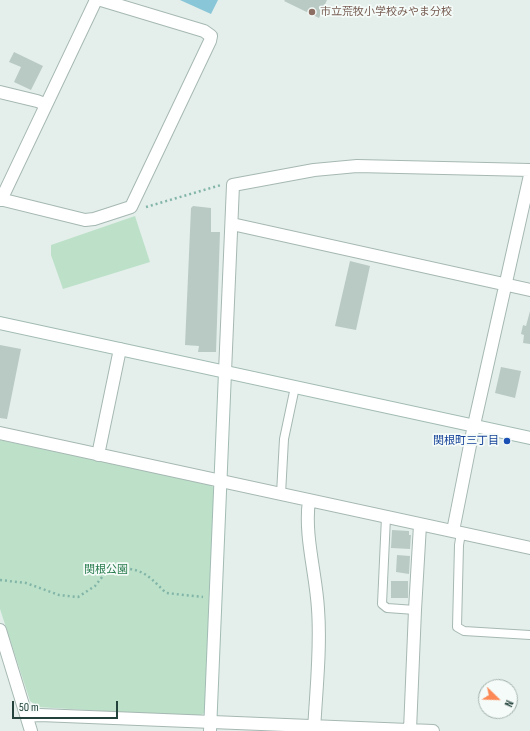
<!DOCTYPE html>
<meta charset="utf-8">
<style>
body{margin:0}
#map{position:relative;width:530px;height:731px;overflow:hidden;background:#e4efeb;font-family:"Sofia Sans Condensed",sans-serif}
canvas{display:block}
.north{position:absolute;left:478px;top:679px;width:40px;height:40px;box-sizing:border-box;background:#f5fbf8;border:1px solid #a1b1ac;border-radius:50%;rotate:113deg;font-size:11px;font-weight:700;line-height:16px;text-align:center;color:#22423b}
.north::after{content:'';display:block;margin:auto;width:14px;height:18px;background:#fc8955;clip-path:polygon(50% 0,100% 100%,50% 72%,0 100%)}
.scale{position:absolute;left:12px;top:701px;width:106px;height:18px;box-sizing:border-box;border:2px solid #22423b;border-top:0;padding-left:5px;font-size:12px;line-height:14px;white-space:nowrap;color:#22423b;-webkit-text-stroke:3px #f5fbf8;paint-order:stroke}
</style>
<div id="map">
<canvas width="530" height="731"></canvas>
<div class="north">N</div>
<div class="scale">50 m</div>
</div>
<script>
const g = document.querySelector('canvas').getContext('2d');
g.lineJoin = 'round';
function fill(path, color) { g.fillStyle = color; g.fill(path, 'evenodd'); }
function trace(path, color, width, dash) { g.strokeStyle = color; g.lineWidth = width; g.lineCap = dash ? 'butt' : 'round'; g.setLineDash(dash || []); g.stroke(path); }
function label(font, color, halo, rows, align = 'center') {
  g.font = font + ' "Sofia Sans Condensed","Noto Sans JP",sans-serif'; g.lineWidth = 3.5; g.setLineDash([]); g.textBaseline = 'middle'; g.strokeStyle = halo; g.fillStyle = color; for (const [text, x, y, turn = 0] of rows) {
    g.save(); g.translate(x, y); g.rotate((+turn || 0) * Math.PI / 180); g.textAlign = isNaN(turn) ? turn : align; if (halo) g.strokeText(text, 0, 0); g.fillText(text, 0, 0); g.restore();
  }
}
fill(new Path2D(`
 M 135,216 L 150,262 L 63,289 L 51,255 L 51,245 Z
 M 0,440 L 210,484 L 215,489 L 206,712 L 198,717 L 38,707 L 30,701 L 0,609 Z`), '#bce1c8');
fill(new Path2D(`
 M 180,0 L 218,0 L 211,14 Z`), '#89c6d7');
fill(new Path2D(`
 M 285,0 L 327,0 L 319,18 L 284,1 Z
 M 14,52 L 43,66 L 31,90 L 14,82 L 21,67 L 9,62 Z
 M 193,206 L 211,208 L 211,232 L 220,232 L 216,352 L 198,352 L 199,346 L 185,345 L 191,208 Z
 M 350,261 L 370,266 L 356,330 L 335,326 Z
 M 530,311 L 530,344 L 523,343 L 524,335 L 521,334 L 523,325 L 526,326 Z
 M 0,345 L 21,349 L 7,419 L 0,418 Z
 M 501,367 L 521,371 L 515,398 L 495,393 Z
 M 392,530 L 409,531 L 409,535 L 411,535 L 410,549 L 391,548 Z
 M 397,555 L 410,556 L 409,574 L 396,572 Z
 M 391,581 L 408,581 L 408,598 L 391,598 Z`), '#b9cac4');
const lane = new Path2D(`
 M 281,494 L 284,439 L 295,387
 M 386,517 L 382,604 L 387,608 L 415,610
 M 461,533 L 459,545 L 457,627 L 464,631 L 530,635`);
const street = new Path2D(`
 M 0,92 L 37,101 L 45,104
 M 0,199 L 85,220 L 94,219 L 131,207 L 210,41 L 211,36 L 204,31 L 101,0
 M 1,200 L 96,0
 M 232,224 L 530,290
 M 225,372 L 233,185 L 314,170 L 357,166 L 530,170
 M 0,433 L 530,548
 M 98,455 L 120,349
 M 309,500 C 304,536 316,573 318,609 C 321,649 316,691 314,731
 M 453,531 L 474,425 L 530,175
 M 0,630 L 31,731
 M 27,716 L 40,715 L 433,731
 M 410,730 L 415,610 L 420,525`);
const secondary = new Path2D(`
 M 0,323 L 530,438
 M 210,731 L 225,372`);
trace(lane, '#a6b8b3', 10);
trace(street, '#a6b8b3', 14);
trace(secondary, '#a2bbb4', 14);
trace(new Path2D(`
 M 146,207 L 221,185
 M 0,580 L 26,583 L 59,595 L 78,597 L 95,586 L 110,567 C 142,569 144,571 166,593 L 203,597`), '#82b5a8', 2.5, [2, 3]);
trace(lane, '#fff', 8);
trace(street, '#fff', 12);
trace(secondary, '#fff', 12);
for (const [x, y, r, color] of [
 [312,12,4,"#8d6e63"],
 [507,441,4,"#1a4fb4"]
]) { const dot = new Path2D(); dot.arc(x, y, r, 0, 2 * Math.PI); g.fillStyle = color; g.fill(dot); trace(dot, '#f5fbf8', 1.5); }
label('11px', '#785e54', '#f5fbf8', [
 ["市立荒牧小学校みやま分校",320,12]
], 'left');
label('11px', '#164399', '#f5fbf8', [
 ["関根町三丁目",499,441]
], 'right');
label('11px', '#297c4e', '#f5fbf8', [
 ["関根公園",106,570]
]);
</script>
